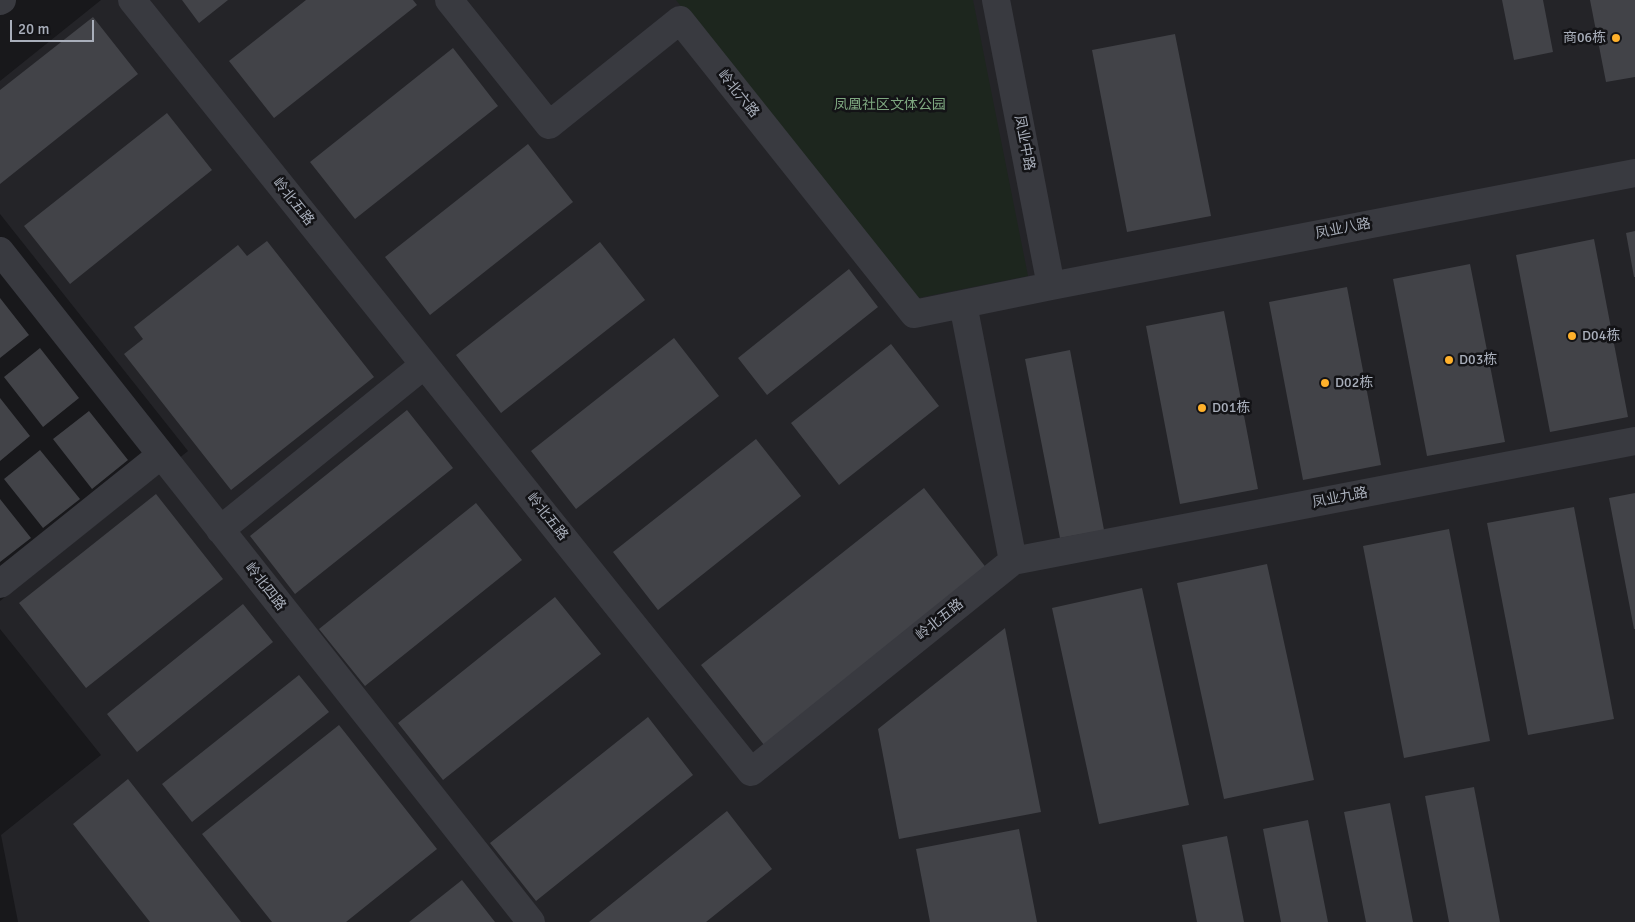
<!DOCTYPE html>
<meta charset="utf-8">
<style>
body{margin:0}
#map{position:relative;width:1635px;height:922px;overflow:hidden;background:#18181b;font-family:Signika,sans-serif}
canvas{display:block}
.scale{position:absolute;left:10px;top:20px;width:84px;height:22px;box-sizing:border-box;border:2px solid #a9afbb;border-top:0;padding-left:6px;font-size:15px;line-height:18px;white-space:nowrap;color:#a9afbb;-webkit-text-stroke:4px #131316;paint-order:stroke}
</style>
<div id="map">
<canvas width="1635" height="922"></canvas>
<div class="scale">20 m</div>
</div>
<script>
const g = document.querySelector('canvas').getContext('2d');
g.lineJoin = 'round';
function fill(path, color) { g.fillStyle = color; g.fill(path, 'evenodd'); }
function trace(path, color, width, dash) { g.strokeStyle = color; g.lineWidth = width; g.lineCap = dash ? 'butt' : 'round'; g.setLineDash(dash || []); g.stroke(path); }
function label(font, color, halo, rows, align = 'center') {
  g.font = font + ' Signika,"Noto Sans SC",sans-serif'; g.lineWidth = 5; g.setLineDash([]); g.textBaseline = 'middle'; g.strokeStyle = halo; g.fillStyle = color; for (const [text, x, y, turn = 0] of rows) {
    g.save(); g.translate(x, y); g.rotate((+turn || 0) * Math.PI / 180); g.textAlign = isNaN(turn) ? turn : align; if (halo) g.strokeText(text, 0, 0); g.fillText(text, 0, 0); g.restore();
  }
}
fill(new Path2D(`
 M 101,0 L 1635,0 L 1635,922 L 18,922 L 1,835 L 101,755 L 0,629 L 0,601 L 188,451 L 0,214 L 0,81 Z`), '#242428');
fill(new Path2D(`
 M 676,0 L 973,0 L 1028,276 L 913,299 Z`), '#1d261e');
fill(new Path2D(`
 M 182,0 L 228,0 L 199,23 Z
 M 306,0 L 413,0 L 417,5 L 274,118 L 229,61 Z
 M 1502,0 L 1543,0 L 1553,52 L 1514,60 Z
 M 1590,0 L 1635,0 L 1635,77 L 1606,82 Z
 M 93,17 L 138,74 L 0,184 L 0,90 Z
 M 1175,34 L 1211,216 L 1127,232 L 1092,50 Z
 M 453,48 L 498,106 L 355,219 L 310,162 Z
 M 167,113 L 212,170 L 70,284 L 24,226 Z
 M 528,144 L 573,202 L 430,315 L 385,257 Z
 M 1635,231 L 1635,277 L 1634,277 L 1626,233 Z
 M 1594,239 L 1628,417 L 1550,432 L 1516,255 Z
 M 267,241 L 374,377 L 231,490 L 124,354 L 143,339 L 134,327 L 238,245 L 247,256 Z
 M 600,242 L 645,300 L 501,413 L 456,355 Z
 M 1470,264 L 1505,442 L 1427,456 L 1393,279 Z
 M 849,269 L 878,307 L 767,395 L 738,358 Z
 M 1347,287 L 1381,465 L 1303,480 L 1269,302 Z
 M 0,298 L 29,335 L 0,358 Z
 M 1224,311 L 1258,489 L 1180,504 L 1146,326 Z
 M 674,338 L 719,396 L 576,509 L 531,451 Z
 M 891,344 L 939,406 L 839,485 L 791,423 Z
 M 40,348 L 79,398 L 43,427 L 4,377 Z
 M 1070,350 L 1104,530 L 1060,538 L 1025,359 Z
 M 0,398 L 30,436 L 0,461 Z
 M 407,410 L 453,468 L 295,594 L 250,536 Z
 M 89,411 L 128,460 L 92,489 L 53,439 Z
 M 756,439 L 801,496 L 658,610 L 613,552 Z
 M 40,450 L 80,499 L 43,528 L 4,479 Z
 M 924,488 L 991,574 L 768,750 L 701,665 Z
 M 1635,493 L 1635,629 L 1634,629 L 1609,498 Z
 M 156,494 L 223,579 L 86,688 L 19,603 Z
 M 0,499 L 31,538 L 0,562 Z
 M 476,503 L 522,560 L 365,686 L 319,629 Z
 M 1574,507 L 1614,719 L 1528,735 L 1487,523 Z
 M 1449,529 L 1490,741 L 1404,758 L 1363,546 Z
 M 1267,564 L 1314,780 L 1224,799 L 1177,583 Z
 M 1142,588 L 1189,805 L 1099,824 L 1052,608 Z
 M 555,597 L 601,654 L 443,780 L 398,723 Z
 M 243,604 L 273,642 L 137,752 L 107,714 Z
 M 1005,628 L 1041,812 L 899,839 L 878,729 Z
 M 299,675 L 329,712 L 192,822 L 162,784 Z
 M 648,717 L 693,775 L 536,901 L 490,843 Z
 M 339,725 L 437,849 L 346,922 L 272,922 L 202,834 Z
 M 128,779 L 241,922 L 150,922 L 73,824 Z
 M 1474,787 L 1500,922 L 1449,922 L 1425,796 Z
 M 1390,803 L 1413,922 L 1366,922 L 1344,812 Z
 M 727,811 L 772,869 L 706,922 L 589,922 Z
 M 1308,820 L 1328,922 L 1281,922 L 1263,829 Z
 M 1019,829 L 1037,922 L 930,922 L 916,849 Z
 M 1227,836 L 1244,922 L 1197,922 L 1182,845 Z
 M 462,880 L 495,922 L 409,922 Z`), '#424348');
trace(new Path2D(`
 M 132,0 L 751,772 L 1013,561
 M 449,0 L 549,125 L 680,20 L 914,314 L 1051,286 L 1635,173
 M 996,0 L 1051,286
 M 0,1 L 2,0
 M 0,251 L 531,922
 M 963,304 L 1013,561 L 1635,441
 M 220,530 L 424,365
 M 0,584 L 161,455`), '#393a40', 28);
for (const [x, y, r, color] of [
 [1616,38,5,"#ffb12b"],
 [1572,336,5,"#ffb12b"],
 [1449,360,5,"#ffb12b"],
 [1325,383,5,"#ffb12b"],
 [1202,408,5,"#ffb12b"]
]) { const dot = new Path2D(); dot.arc(x, y, r, 0, 2 * Math.PI); g.fillStyle = color; g.fill(dot); trace(dot, '#131316', 2); }
label('14px', '#a9afbb', '#131316', [
 ["商06栋",1606,38,"right"],
 ["D04栋",1582,336],
 ["D03栋",1459,360],
 ["D02栋",1335,383],
 ["D01栋",1212,408]
], 'left');
label('14px', '#a9afbb', '#131316', [
 ["岭北六路",738,94,51],
 ["凤业中路",1024,143,79],
 ["岭北五路",293,202,51],
 ["凤业八路",1343,229,-11],
 ["凤业九路",1340,498,-11],
 ["岭北五路",547,517,51],
 ["岭北四路",265,587,52],
 ["岭北五路",940,620,-39]
]);
label('14px', '#7ea880', '#131316', [
 ["凤凰社区文体公园",890,105]
]);
</script>
